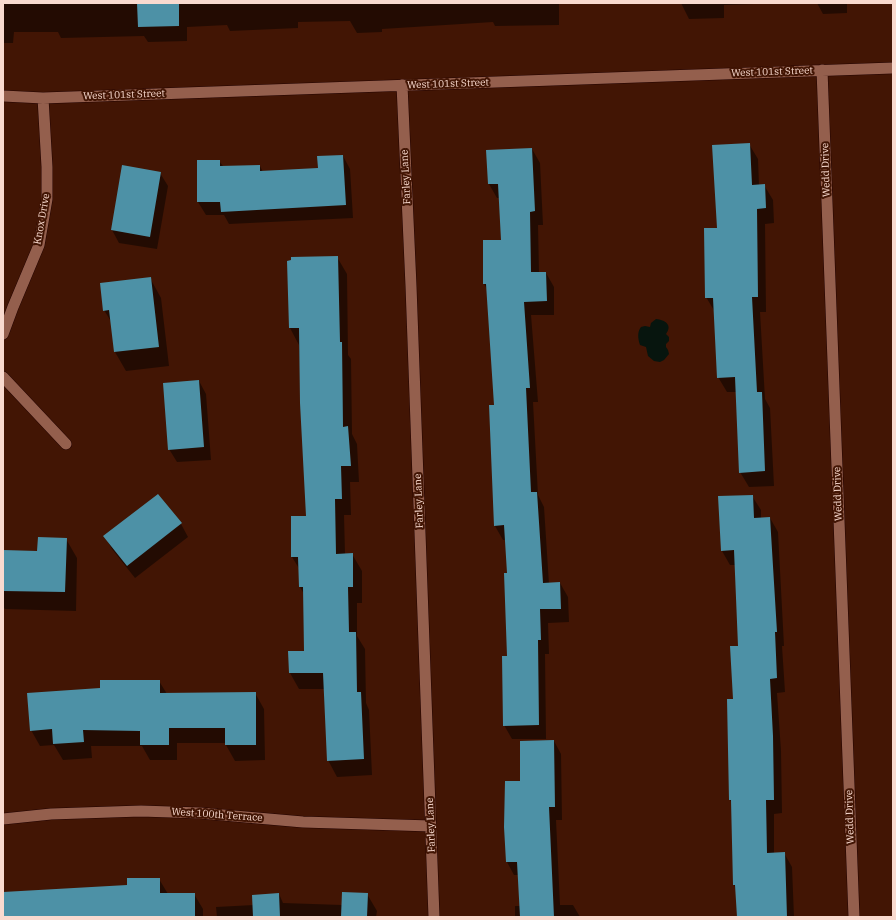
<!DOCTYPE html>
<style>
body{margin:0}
#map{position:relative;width:896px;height:920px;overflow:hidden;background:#421504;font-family:"IBM Plex Serif",serif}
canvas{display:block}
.frame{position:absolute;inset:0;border:4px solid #f9dacf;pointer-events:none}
</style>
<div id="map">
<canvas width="896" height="920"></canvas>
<div class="frame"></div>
</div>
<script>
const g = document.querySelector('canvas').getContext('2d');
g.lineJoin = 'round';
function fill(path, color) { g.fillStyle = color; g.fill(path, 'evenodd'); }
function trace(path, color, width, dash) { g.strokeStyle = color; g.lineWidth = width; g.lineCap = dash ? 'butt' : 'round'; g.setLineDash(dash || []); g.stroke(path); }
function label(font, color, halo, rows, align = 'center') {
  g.font = font + ' "IBM Plex Serif",serif'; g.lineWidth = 4; g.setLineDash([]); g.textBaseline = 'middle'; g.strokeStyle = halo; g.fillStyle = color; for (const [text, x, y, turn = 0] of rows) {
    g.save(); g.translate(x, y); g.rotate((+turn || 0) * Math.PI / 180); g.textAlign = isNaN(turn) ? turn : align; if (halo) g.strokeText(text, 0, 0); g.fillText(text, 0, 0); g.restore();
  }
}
fill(new Path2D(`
 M 656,319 C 665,320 673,325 666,334 L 669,337 L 669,341 L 666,344 L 666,347 L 668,350 L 669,354 L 664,360 L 660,362 L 654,361 L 648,356 L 646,347 L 640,345 C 638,339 637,332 641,327 L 645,326 L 650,327 L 651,323 Z`), '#07150e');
fill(new Path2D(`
 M 3,3 L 559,3 L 559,25 L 495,26 L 493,22 L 382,29 L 382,32 L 357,33 L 350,21 L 298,22 L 298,28 L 230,31 L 227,25 L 187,27 L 187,41 L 148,42 L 144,36 L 61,38 L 58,32 L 14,32 L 13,43 L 3,43 Z
 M 681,3 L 783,3 L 724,5 L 724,18 L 689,19 Z
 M 817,3 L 847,3 L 847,13 L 823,14 Z
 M 749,144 L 758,159 L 759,185 L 764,185 L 773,200 L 774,223 L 765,224 L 766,312 L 760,312 L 765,399 L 770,408 L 774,486 L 749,487 L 740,472 L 736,392 L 727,392 L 718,377 L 715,312 L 706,297 L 718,229 Z
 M 532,149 L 540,163 L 543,225 L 538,225 L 539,273 L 546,273 L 554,287 L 554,315 L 531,315 L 538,402 L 533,402 L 538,495 L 544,507 L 549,584 L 560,583 L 568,597 L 569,622 L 548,623 L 549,654 L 545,654 L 546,739 L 512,739 L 504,725 L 508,657 L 508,574 L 506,540 L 503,540 L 495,526 L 495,406 L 487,289 L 484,284 L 484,241 L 502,241 L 500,198 L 497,198 L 489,184 Z
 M 343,156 L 350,169 L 353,218 L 229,224 L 224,215 L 206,215 L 198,202 L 219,161 L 223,166 L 260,166 L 263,172 L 319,169 Z
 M 160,173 L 168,186 L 157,249 L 119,243 L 112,230 Z
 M 337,257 L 347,274 L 348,355 L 351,359 L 352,434 L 357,444 L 359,482 L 350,482 L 351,515 L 344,515 L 345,554 L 352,554 L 362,571 L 362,603 L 357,603 L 357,636 L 365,649 L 366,703 L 369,710 L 372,775 L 337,777 L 328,760 L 324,689 L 299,689 L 290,673 L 305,652 L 304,594 L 300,587 L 300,570 L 292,557 L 308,517 L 299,345 L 290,328 L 288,262 Z
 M 150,278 L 161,298 L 169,366 L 126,371 L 115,352 L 112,323 L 104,310 Z
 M 199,381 L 206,394 L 211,460 L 177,462 L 169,449 Z
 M 752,496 L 761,510 L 761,518 L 770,518 L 778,532 L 784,646 L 782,646 L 785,692 L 777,693 L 781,751 L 782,813 L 774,814 L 774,854 L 784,853 L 792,867 L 794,917 L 738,917 L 736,889 L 734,885 L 733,804 L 730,800 L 728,700 L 734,700 L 739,647 L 735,565 L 730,565 L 722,551 Z
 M 181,524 L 188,537 L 135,578 L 112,549 L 105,537 Z
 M 66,539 L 77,558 L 76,611 L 5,609 L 3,607 L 3,551 L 38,552 Z
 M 159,681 L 167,694 L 255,693 L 264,709 L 265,760 L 235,761 L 226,745 L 226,743 L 177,743 L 177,760 L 150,760 L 142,746 L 91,746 L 92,758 L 63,760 L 54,745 L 40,746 L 31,730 L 101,689 Z
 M 554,741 L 561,754 L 562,820 L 556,820 L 560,905 L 573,905 L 580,917 L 515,917 L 515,906 L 520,906 L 519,875 L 514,875 L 507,862 L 505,827 L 521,782 Z
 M 159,879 L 168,894 L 194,894 L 203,909 L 203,917 L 3,917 L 3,893 L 128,886 Z
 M 279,894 L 283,903 L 342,905 L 367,894 L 377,911 L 376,917 L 217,917 L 216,907 L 254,905 Z`), '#0007');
fill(new Path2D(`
 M 137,3 L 179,3 L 179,26 L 138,27 Z
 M 750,143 L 752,185 L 765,184 L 766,208 L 757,209 L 758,297 L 752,297 L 757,392 L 762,392 L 765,471 L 739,473 L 735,377 L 717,378 L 713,298 L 705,298 L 704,228 L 717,228 L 712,145 Z
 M 532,148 L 535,211 L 530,212 L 531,272 L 546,272 L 547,301 L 524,302 L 530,388 L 526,388 L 531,492 L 537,492 L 543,583 L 560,582 L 561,609 L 540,609 L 541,640 L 538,640 L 539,725 L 503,726 L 502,656 L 507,656 L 504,573 L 507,573 L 504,525 L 494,526 L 489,405 L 494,405 L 486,284 L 483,284 L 483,240 L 501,240 L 498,184 L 488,184 L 486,150 Z
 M 343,155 L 346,205 L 221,212 L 220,202 L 197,202 L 197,160 L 220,160 L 220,166 L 260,165 L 260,171 L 318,168 L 317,156 Z
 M 122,165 L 161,172 L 150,237 L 111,230 Z
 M 338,256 L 340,342 L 342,342 L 343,427 L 348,426 L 351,466 L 341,466 L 342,499 L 335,499 L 336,554 L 353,553 L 353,587 L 348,587 L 349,632 L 356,632 L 357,692 L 361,692 L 364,759 L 327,761 L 323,673 L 289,673 L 288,651 L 304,651 L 303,587 L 299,587 L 298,557 L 291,557 L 291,516 L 306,516 L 300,403 L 299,328 L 289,328 L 287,261 L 291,260 L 291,257 Z
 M 151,277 L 159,347 L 114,352 L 109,310 L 103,311 L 100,283 Z
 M 199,380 L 204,447 L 168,450 L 163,383 Z
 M 158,494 L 182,523 L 127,566 L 103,536 Z
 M 753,495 L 754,518 L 770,517 L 777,632 L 775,632 L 777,678 L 770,679 L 773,736 L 774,800 L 766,800 L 767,853 L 785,852 L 787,917 L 737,917 L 735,885 L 733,885 L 731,800 L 729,800 L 727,699 L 733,699 L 730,646 L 738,646 L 734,550 L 721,551 L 718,496 Z
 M 38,537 L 67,538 L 65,592 L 3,591 L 3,550 L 37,551 Z
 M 100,680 L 160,680 L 160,693 L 256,692 L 256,745 L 225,745 L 225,728 L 169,728 L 169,745 L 140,745 L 140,731 L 83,730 L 84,742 L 53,744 L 52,729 L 30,731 L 27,693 L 100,688 Z
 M 554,740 L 555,807 L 549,807 L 554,917 L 520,917 L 517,862 L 506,862 L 504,827 L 505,781 L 520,781 L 520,741 Z
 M 127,878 L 160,878 L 160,893 L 195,893 L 195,917 L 3,917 L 3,892 L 127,885 Z
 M 342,892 L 368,893 L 367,917 L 341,917 Z
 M 279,893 L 280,917 L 253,917 L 252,895 Z`), '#4d91a6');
const minor = new Path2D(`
 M 822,70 L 854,917
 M 402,85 L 411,286 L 434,917
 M 3,96 L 43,98 L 893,68
 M 3,334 L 13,307 L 39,245 L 47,199 L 47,167 L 43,98
 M 3,377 L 66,444
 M 3,819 L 51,814 L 141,811 L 200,813 L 303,822 L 431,826`);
trace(minor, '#220300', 12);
trace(minor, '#945f4d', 11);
label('10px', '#f9dacf', '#421504', [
 ["West 101st Street",772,72,-2],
 ["West 101st Street",448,84,-2],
 ["West 101st Street",124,95,-2],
 ["Wedd Drive",826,170,-92],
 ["Farley Lane",406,177,-93],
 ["Knox Drive",42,219,-80],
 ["Wedd Drive",838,494,-92],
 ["Farley Lane",419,501,-92],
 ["West 100th Terrace",217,815,4],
 ["Wedd Drive",850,817,-92],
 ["Farley Lane",431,825,-92]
]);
</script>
